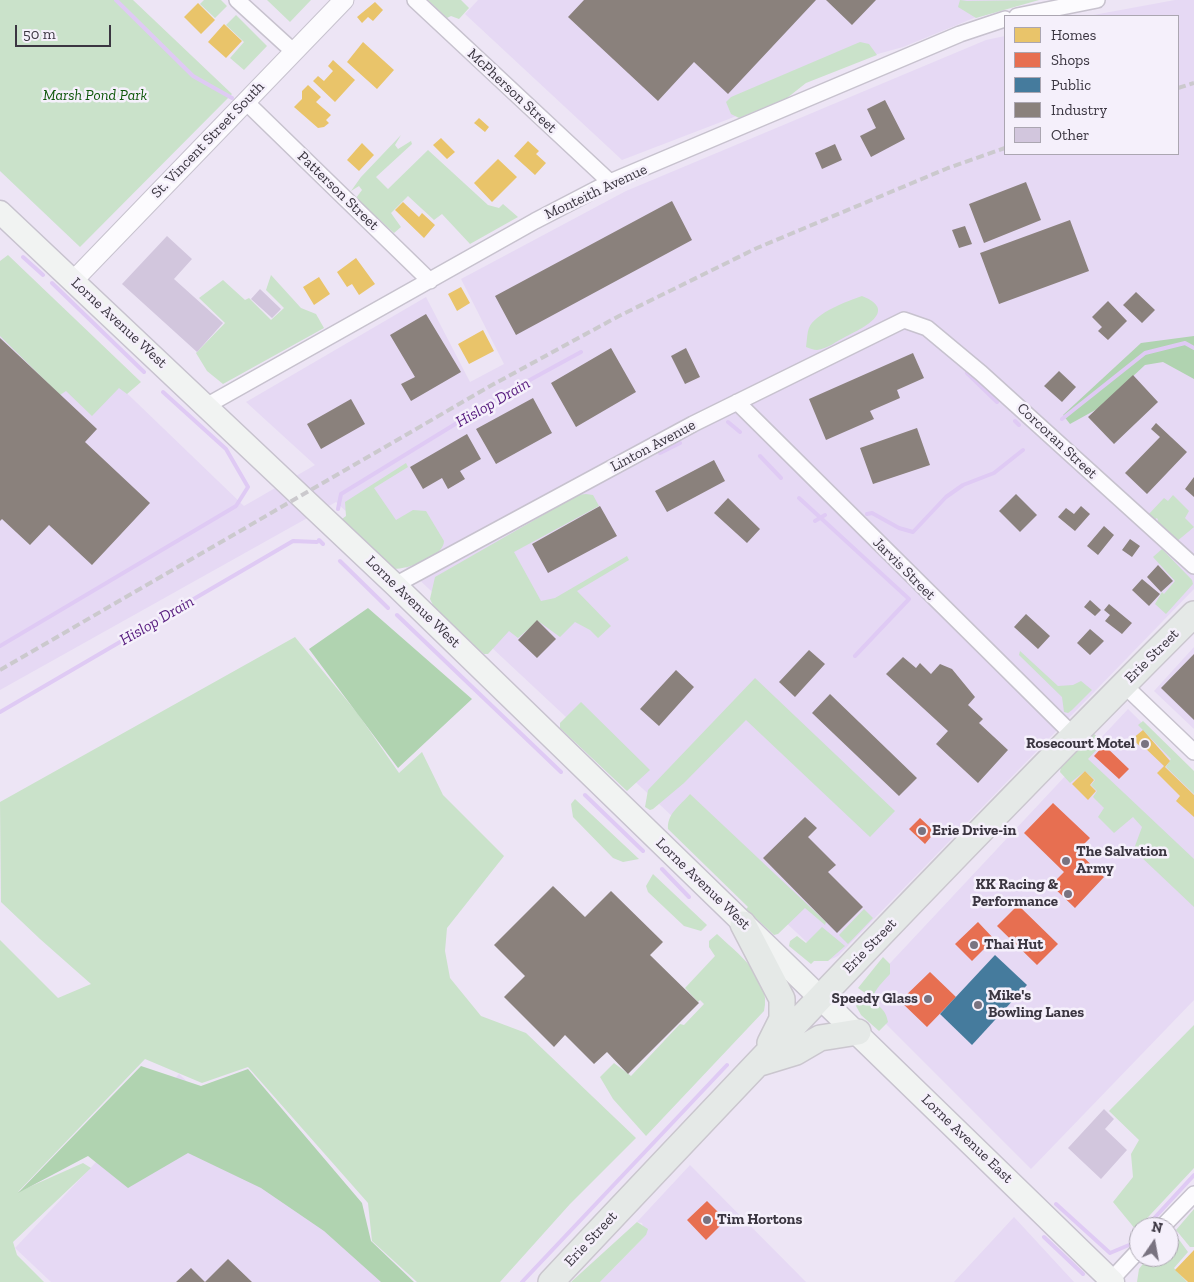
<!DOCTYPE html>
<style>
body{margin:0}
#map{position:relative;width:1194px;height:1282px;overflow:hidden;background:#ede5f5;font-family:"Zilla Slab",serif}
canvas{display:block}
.legend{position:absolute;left:1004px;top:15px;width:175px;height:140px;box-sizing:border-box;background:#f5f0fb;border:1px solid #aba6b1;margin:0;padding:6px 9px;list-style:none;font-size:15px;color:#3b3641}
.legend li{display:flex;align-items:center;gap:10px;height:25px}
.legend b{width:25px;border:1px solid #aba6b1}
.north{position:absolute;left:1129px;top:1217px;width:50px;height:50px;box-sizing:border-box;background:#f5f0fb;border:1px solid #aba6b1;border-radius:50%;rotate:12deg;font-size:14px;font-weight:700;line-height:20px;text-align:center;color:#3b3641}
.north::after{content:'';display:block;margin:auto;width:18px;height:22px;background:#797380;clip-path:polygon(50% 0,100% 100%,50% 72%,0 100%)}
.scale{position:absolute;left:15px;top:25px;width:96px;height:22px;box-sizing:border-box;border:2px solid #3b3641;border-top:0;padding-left:6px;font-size:15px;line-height:18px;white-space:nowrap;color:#3b3641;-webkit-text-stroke:4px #f5f0fb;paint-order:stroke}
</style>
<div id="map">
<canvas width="1194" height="1282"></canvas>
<ul class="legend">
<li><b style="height:14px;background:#e9c46a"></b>Homes</li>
<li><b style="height:14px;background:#e76f51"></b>Shops</li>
<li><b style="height:14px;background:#457b9d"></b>Public</li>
<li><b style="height:14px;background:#8a817c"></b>Industry</li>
<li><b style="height:14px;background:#d2c6dd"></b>Other</li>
</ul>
<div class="north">N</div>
<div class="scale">50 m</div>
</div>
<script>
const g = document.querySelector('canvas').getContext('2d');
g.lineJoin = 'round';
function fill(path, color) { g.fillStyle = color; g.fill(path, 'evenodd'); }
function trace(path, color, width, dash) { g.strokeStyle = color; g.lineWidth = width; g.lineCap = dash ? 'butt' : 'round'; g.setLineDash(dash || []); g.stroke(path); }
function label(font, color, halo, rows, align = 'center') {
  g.font = font + ' "Zilla Slab",serif'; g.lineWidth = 5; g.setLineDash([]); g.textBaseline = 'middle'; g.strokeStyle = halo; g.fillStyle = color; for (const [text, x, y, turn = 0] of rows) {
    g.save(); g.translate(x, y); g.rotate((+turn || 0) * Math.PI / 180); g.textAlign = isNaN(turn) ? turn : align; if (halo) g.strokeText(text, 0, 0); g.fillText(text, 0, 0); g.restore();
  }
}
fill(new Path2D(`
 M 478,0 L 1018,0 L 903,47 L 856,60 L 804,83 L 781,99 L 622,160 L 465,14 Z
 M 1175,0 L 1194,0 L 1194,589 L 838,956 L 827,961 L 336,502 L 0,690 L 0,642 L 186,539 L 0,642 L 0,271 L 244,506 L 315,465 L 246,402 L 426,297 L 470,382 L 504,364 L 461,279 L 626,191 L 986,40 L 1005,36 L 1005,154 L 1178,154 L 1178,16 L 1088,16 Z
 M 1194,647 L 1194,729 L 1154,691 Z
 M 1128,709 L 1194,774 L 1194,1000 L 1031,1169 L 867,1005 L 864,991 Z
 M 179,1074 L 401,1282 L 51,1282 L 15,1248 Z
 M 690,1165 L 806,1282 L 600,1282 L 646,1235 L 642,1223 L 637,1222 Z
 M 1014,1217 L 1074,1282 L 954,1282 Z`), '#e6d9f4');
fill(new Path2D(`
 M 0,0 L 133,0 L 232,94 L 80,247 L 0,171 Z
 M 204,0 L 221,0 L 227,6 L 215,18 L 200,4 Z
 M 267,0 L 311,0 L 290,22 Z
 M 428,0 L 461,0 L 469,8 L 459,19 L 451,16 L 447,18 Z
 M 960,0 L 967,1 L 1039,0 L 976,18 L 958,7 Z
 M 236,15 L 267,46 L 244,70 L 230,58 L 244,42 L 226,25 Z
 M 860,42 L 869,44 L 877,55 L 806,83 L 787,98 L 739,118 L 731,114 L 726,102 L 731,97 Z
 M 401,135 L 395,145 L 398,149 L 411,141 L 412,144 L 376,177 L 388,189 L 428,150 L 488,205 L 499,208 L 503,204 L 518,217 L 470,244 L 442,214 L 434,220 L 408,196 L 391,213 L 401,227 L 394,233 L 356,198 L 362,190 L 359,186 L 351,191 L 361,177 Z
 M 8,255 L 141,382 L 127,394 L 119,388 L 92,416 L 66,391 L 60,395 L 0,336 L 0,261 Z
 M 271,275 L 301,308 L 316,314 L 324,328 L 223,384 L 207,371 L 196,353 L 225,323 L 199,298 L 223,280 L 245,300 L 249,298 L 271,320 L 284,308 L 266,290 Z
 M 862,296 C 900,311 861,329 845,337 C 837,341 827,349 817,350 C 814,350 809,348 806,347 C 807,341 807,333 809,328 C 815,313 848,301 862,296 Z
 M 406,463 L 408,467 L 374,488 L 396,520 L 413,510 L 426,511 L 444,541 C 444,557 407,569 394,569 L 342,519 L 346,516 L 345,502 Z
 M 586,494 L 593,495 L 599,506 L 514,552 L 541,601 L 555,598 L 627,556 L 629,560 L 577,591 L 611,626 L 598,638 L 590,630 L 575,622 L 560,637 L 538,621 L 518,638 L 509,631 L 488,654 L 484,654 L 436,611 L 430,599 L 435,577 L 578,495 Z
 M 1173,495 L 1189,511 L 1185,518 L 1194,527 L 1176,542 L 1156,522 L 1158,520 L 1157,518 L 1154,520 L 1148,515 L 1164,498 L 1168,501 Z
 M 1162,549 L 1192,580 L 1193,584 L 1166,614 L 1155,604 L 1162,592 L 1164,594 L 1175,581 L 1153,557 Z
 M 295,637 L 358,714 L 399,773 L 422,752 L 443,795 L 504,856 L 447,928 L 445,951 L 450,978 L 481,1016 L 526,1033 L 636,1138 L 570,1204 L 500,1282 L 417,1282 L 372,1241 L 368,1203 L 248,1067 L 202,1083 L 145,1059 L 18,1192 L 83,1163 L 91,1168 L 13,1242 L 17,1255 L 44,1282 L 0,1282 L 0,940 L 58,998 L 91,984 L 40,939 L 1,902 L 0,802 Z
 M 1020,651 L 1058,686 L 1073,685 L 1081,681 L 1092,690 L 1072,710 L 1068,713 L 1064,712 L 1062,697 L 1019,655 Z
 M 755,678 L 895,811 L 870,837 L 746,720 L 684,783 L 653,809 L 650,810 L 645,807 L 648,790 Z
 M 581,702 L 650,770 L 627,791 L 560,728 L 560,723 Z
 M 1143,721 L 1194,771 L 1194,794 L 1166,767 L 1171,759 L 1138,725 Z
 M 1094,734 L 1104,742 L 1088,759 L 1194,859 L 1194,907 L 1138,854 L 1135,846 L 1142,827 L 1133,817 L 1114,833 L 1098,817 L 1104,808 L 1093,797 L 1097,791 L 1091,785 L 1095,780 L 1085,771 L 1070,783 L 1060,772 L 1061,766 Z
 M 690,794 L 826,922 L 825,925 L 805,908 L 778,934 L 774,935 L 746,909 L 748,907 L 668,829 C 667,813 681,805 690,794 Z
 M 575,799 L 639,859 L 623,862 L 613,858 L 573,817 L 571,804 Z
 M 653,874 L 707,925 L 701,931 L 684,926 L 648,892 L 646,886 Z
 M 864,909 L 873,918 L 848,944 L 839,935 Z
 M 822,927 L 845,946 L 828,961 L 814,961 L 811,964 L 789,946 L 790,941 L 797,936 L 806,943 Z
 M 717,934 C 738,954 772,978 764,1011 L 646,1136 L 613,1099 L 600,1077 L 614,1063 L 631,1076 L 680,1024 L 684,1025 L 704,1004 L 700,1000 L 698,1002 L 685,988 L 715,956 L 709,947 L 709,941 Z
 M 883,957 L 890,964 L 890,974 C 855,1010 885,997 888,1022 L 879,1031 L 861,1015 L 856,1006 L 865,993 L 858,988 Z
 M 1194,1025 L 1194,1168 L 1136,1230 L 1113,1202 L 1133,1177 L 1131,1154 L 1139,1140 L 1109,1111 Z
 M 1194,1209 L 1194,1247 L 1190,1247 L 1176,1230 Z
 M 637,1222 L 648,1229 L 646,1235 L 600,1282 L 571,1282 Z
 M 1175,1234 L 1188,1252 L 1174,1268 L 1187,1282 L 1137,1282 L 1139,1269 L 1148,1257 L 1169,1257 L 1169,1237 Z`), '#cae2ca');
fill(new Path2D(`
 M 1194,336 L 1194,379 L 1163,362 L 1145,365 L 1099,408 L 1070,424 L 1063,415 L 1141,343 Z
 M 368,608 L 472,699 L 398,768 L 309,649 Z
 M 141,1066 L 201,1086 L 248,1069 L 362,1203 L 371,1241 L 414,1282 L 381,1282 L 324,1231 L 261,1188 L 188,1153 L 128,1188 L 88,1156 L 18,1193 Z`), '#b0d3b0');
fill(new Path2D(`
 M 375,2 L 383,10 L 373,21 L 368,17 L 362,23 L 357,17 Z
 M 198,3 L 215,20 L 201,34 L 184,17 Z
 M 224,24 L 242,41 L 226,58 L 208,42 Z
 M 363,42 L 394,70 L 377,89 L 347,62 Z
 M 333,60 L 355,80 L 335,102 L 313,81 L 318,76 L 324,81 L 333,71 L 328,66 Z
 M 308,85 L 321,97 L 316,102 L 331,115 L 326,120 L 329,123 L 324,127 L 318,128 L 294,107 L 302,99 L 302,91 Z
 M 479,118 L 489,127 L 485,132 L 474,123 Z
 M 441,138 L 455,152 L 447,159 L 433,145 Z
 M 528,141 L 539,151 L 536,154 L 546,163 L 535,175 L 514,156 Z
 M 362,143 L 374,155 L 359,171 L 347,160 Z
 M 498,159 L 517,177 L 492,202 L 474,183 Z
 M 403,202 L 419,217 L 422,213 L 435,225 L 424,238 L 395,210 Z
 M 356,258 L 375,284 L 359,295 L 352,284 L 347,287 L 337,272 Z
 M 319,277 L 330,294 L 314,305 L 303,287 Z
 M 461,287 L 470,303 L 457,311 L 448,294 Z
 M 483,330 L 494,351 L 469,364 L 458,344 Z
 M 1143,730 L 1170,761 L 1165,767 L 1194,795 L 1194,817 L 1176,801 L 1180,796 L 1157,773 L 1164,766 L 1143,746 L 1141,747 L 1132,739 Z
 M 1085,771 L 1094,780 L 1090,785 L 1096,791 L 1088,800 L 1072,784 Z
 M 1194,1250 L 1194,1282 L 1188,1282 L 1175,1270 Z`), '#e9c46a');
fill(new Path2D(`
 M 1104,745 L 1129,769 L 1119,779 L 1094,756 Z
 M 1053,803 L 1090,838 L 1077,851 L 1104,877 L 1075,908 L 1051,885 L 1064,872 L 1024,833 Z
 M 920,818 L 935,832 L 925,844 L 909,829 Z
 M 1018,905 L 1058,944 L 1037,965 L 997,926 Z
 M 978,922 L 994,939 L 972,961 L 955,944 Z
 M 930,972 L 956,997 L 927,1027 L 900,1001 Z
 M 707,1201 L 726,1220 L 706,1240 L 687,1220 Z`), '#e76f51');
fill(new Path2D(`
 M 995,955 L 1027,985 L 972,1045 L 940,1014 Z`), '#457b9d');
fill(new Path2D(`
 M 584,0 L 816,0 L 728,94 L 694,62 L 658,101 L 568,17 Z
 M 826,0 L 876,0 L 852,25 Z
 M 885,100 L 905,139 L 871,157 L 860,136 L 876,128 L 867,109 Z
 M 835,144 L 842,160 L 822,169 L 815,153 Z
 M 1026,182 L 1041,220 L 984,243 L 969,204 Z
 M 672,201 L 692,240 L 516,335 L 495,296 Z
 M 1070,220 L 1089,271 L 999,304 L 980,253 Z
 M 965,226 L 972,244 L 959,248 L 952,230 Z
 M 1136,292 L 1155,310 L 1142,323 L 1123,305 Z
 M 1108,301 L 1127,321 L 1108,340 L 1098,331 L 1102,327 L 1092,317 Z
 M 426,314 L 461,372 L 411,401 L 401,384 L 415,377 L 390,335 Z
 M 0,338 L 97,429 L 85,442 L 150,503 L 92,565 L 49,525 L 30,545 L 2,519 L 0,521 Z
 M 611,348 L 636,392 L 576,427 L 551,383 Z
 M 686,348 L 700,377 L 685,384 L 671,356 Z
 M 913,353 L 924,378 L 897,390 L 900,398 L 870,411 L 874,419 L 826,440 L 809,399 Z
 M 1059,371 L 1076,387 L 1062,402 L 1044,386 Z
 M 1133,375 L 1158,402 L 1114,444 L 1088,417 Z
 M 533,398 L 552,433 L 496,464 L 476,429 Z
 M 351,399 L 365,424 L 321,449 L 307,424 Z
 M 1156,423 L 1187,452 L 1147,494 L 1125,473 L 1160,437 L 1151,429 Z
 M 917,428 L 930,465 L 873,484 L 860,448 Z
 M 467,434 L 481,459 L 460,471 L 465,479 L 448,489 L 442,478 L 423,489 L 410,467 Z
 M 714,460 L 725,481 L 667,512 L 655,491 Z
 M 1194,477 L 1194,497 L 1185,489 Z
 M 1016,494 L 1037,515 L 1020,532 L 999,511 Z
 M 728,498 L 760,529 L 747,543 L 714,513 Z
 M 600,506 L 617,536 L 548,573 L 532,544 Z
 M 1081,506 L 1090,514 L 1075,531 L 1058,517 L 1066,508 L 1074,514 Z
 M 1104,526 L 1114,535 L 1098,555 L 1087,546 Z
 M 1130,539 L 1140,546 L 1132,557 L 1122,550 Z
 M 1158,565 L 1173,581 L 1161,592 L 1147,577 Z
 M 1142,579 L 1160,594 L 1149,606 L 1132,590 Z
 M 1090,600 L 1101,610 L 1095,616 L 1084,607 Z
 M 1109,604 L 1132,623 L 1122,634 L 1105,621 L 1110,615 L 1104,610 Z
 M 1026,614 L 1050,636 L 1038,649 L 1014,627 Z
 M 537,620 L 556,639 L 537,658 L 518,640 Z
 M 1090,629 L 1104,641 L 1090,655 L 1077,643 Z
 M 809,650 L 825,664 L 795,697 L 779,682 Z
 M 1194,654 L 1194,720 L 1161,688 Z
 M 903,657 L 916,668 L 920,663 L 931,674 L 940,664 L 952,669 L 975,697 L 968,705 L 983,719 L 979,723 L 1008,750 L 978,783 L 936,744 L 948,731 L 886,674 Z
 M 676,670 L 694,687 L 659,726 L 640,709 Z
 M 830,694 L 917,778 L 899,796 L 812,713 Z
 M 805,817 L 817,828 L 808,837 L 836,865 L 828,872 L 863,907 L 837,933 L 763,858 Z
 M 553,886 L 585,917 L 611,891 L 663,942 L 650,955 L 699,1003 L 628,1074 L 607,1052 L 594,1064 L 565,1035 L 554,1047 L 504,997 L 525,976 L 494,945 Z
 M 228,1259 L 252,1282 L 205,1282 Z
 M 191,1268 L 205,1282 L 176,1282 Z`), '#8a817c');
trace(new Path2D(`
 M 116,0 L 193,76 L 232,98
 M 23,257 L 43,275
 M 52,283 L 144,372
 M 967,373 L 997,402
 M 1062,419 L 1145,353 L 1185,343 L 1194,348
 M 1015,421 L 1019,425
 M 728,422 L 740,432
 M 660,453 L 680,443
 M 760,456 L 781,478
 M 799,498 L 909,599 L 855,656
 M 338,509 L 341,494 L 506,393 L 581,352
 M 867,514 L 872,513 L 899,528 L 913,532 L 946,497 L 963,485 L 994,473 L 1023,450
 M 815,521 L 825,515
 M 319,540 L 323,544
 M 340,561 L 388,608
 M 397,615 L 561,772
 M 0,646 L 236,506 L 248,487 L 226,449 L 163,392
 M 0,712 L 293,541 L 317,542
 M 585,795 L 643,851
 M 662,869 L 689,897
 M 1056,1204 L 1110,1253 L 1129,1245
 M 1146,1227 L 1194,1175
 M 1044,1237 L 1083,1274
 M 522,1282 L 727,1065`), '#dfcaf4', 4);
fill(new Path2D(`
 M 167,236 L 192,259 L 174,279 L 223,323 L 197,352 L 122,284 Z
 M 260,289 L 281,309 L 272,318 L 251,299 Z
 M 1104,1109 L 1114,1119 L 1105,1129 L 1127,1150 L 1101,1179 L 1068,1148 Z`), '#d2c6dd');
const minor = new Path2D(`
 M 237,0 L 294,52
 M 415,0 L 610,182
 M 1017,16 L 1097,0
 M 246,102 L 430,281
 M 737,402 L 1073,735
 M 206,406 L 535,221 L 610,182 L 960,34 L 1005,19
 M 395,585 L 693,424 L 904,320 L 927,328 L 981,373 L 1194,566
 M 1124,685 L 1194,752
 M 1162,1227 L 1194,1194
 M 1111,1280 L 1139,1250`);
const tertiary = new Path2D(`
 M 73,281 L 344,0`);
const secondary = new Path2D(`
 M 0,212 L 395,585 L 1113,1282`);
const primary = new Path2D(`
 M 743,924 L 782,999 L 782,1019 L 770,1043
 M 760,1063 L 796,1052 L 820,1038 L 858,1032
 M 551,1282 C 763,1057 975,833 1194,614`);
trace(minor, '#c7c2ce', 18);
trace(tertiary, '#c7c2ce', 21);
trace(secondary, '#c7c2ce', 25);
trace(primary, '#cac6ce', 28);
trace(minor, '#fcfbfe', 15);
trace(tertiary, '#fcfbfe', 19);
trace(secondary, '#f1f3f2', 22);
trace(primary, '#e5e9e7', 25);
trace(new Path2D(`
 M 1178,88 L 1194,83
 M 0,670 L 492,385 L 619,316 L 757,248 L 948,168 L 1005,148`), '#cbc9cd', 4, [8, 4]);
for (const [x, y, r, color] of [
 [1145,744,5,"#797380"],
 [922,831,5,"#797380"],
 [1066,861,5,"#797380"],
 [1068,894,5,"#797380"],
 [974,945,5,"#797380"],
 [928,999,5,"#797380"],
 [978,1005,5,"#797380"],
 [707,1220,5,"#797380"]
]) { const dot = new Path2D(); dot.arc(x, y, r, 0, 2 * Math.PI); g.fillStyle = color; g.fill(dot); trace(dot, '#f5f0fb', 2); }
label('15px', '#3b3641', '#f5f0fb', [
 ["McPherson Street",512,91,43],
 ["St. Vincent Street South",208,140,-46],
 ["Patterson Street",338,191,44],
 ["Monteith Avenue",596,192,-25],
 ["Lorne Avenue West",119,323,43],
 ["Corcoran Street",1057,441,43],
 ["Linton Avenue",653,446,-28],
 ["Jarvis Street",904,569,45],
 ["Lorne Avenue West",413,602,44],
 ["Erie Street",1152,656,-45],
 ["Lorne Avenue West",703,884,44],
 ["Erie Street",870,946,-46],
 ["Lorne Avenue East",967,1139,44],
 ["Erie Street",591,1239,-47]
]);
label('italic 15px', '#0d5608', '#f5f0fb', [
 ["Marsh Pond Park",95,96]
]);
label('bold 15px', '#3b3641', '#f5f0fb', [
 ["Rosecourt Motel",1135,744,"right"],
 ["Erie Drive-in",932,831],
 ["The Salvation",1076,852],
 ["Army",1076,869],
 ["KK Racing &",1058,885,"right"],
 ["Performance",1058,902,"right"],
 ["Thai Hut",984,945],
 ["Mike's",988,996],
 ["Bowling Lanes",988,1013],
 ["Speedy Glass",918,999,"right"],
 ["Tim Hortons",717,1220]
], 'left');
label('italic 16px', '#561a7e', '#f5f0fb', [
 ["Hislop Drain",493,403,-30],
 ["Hislop Drain",157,621,-30]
]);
</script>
